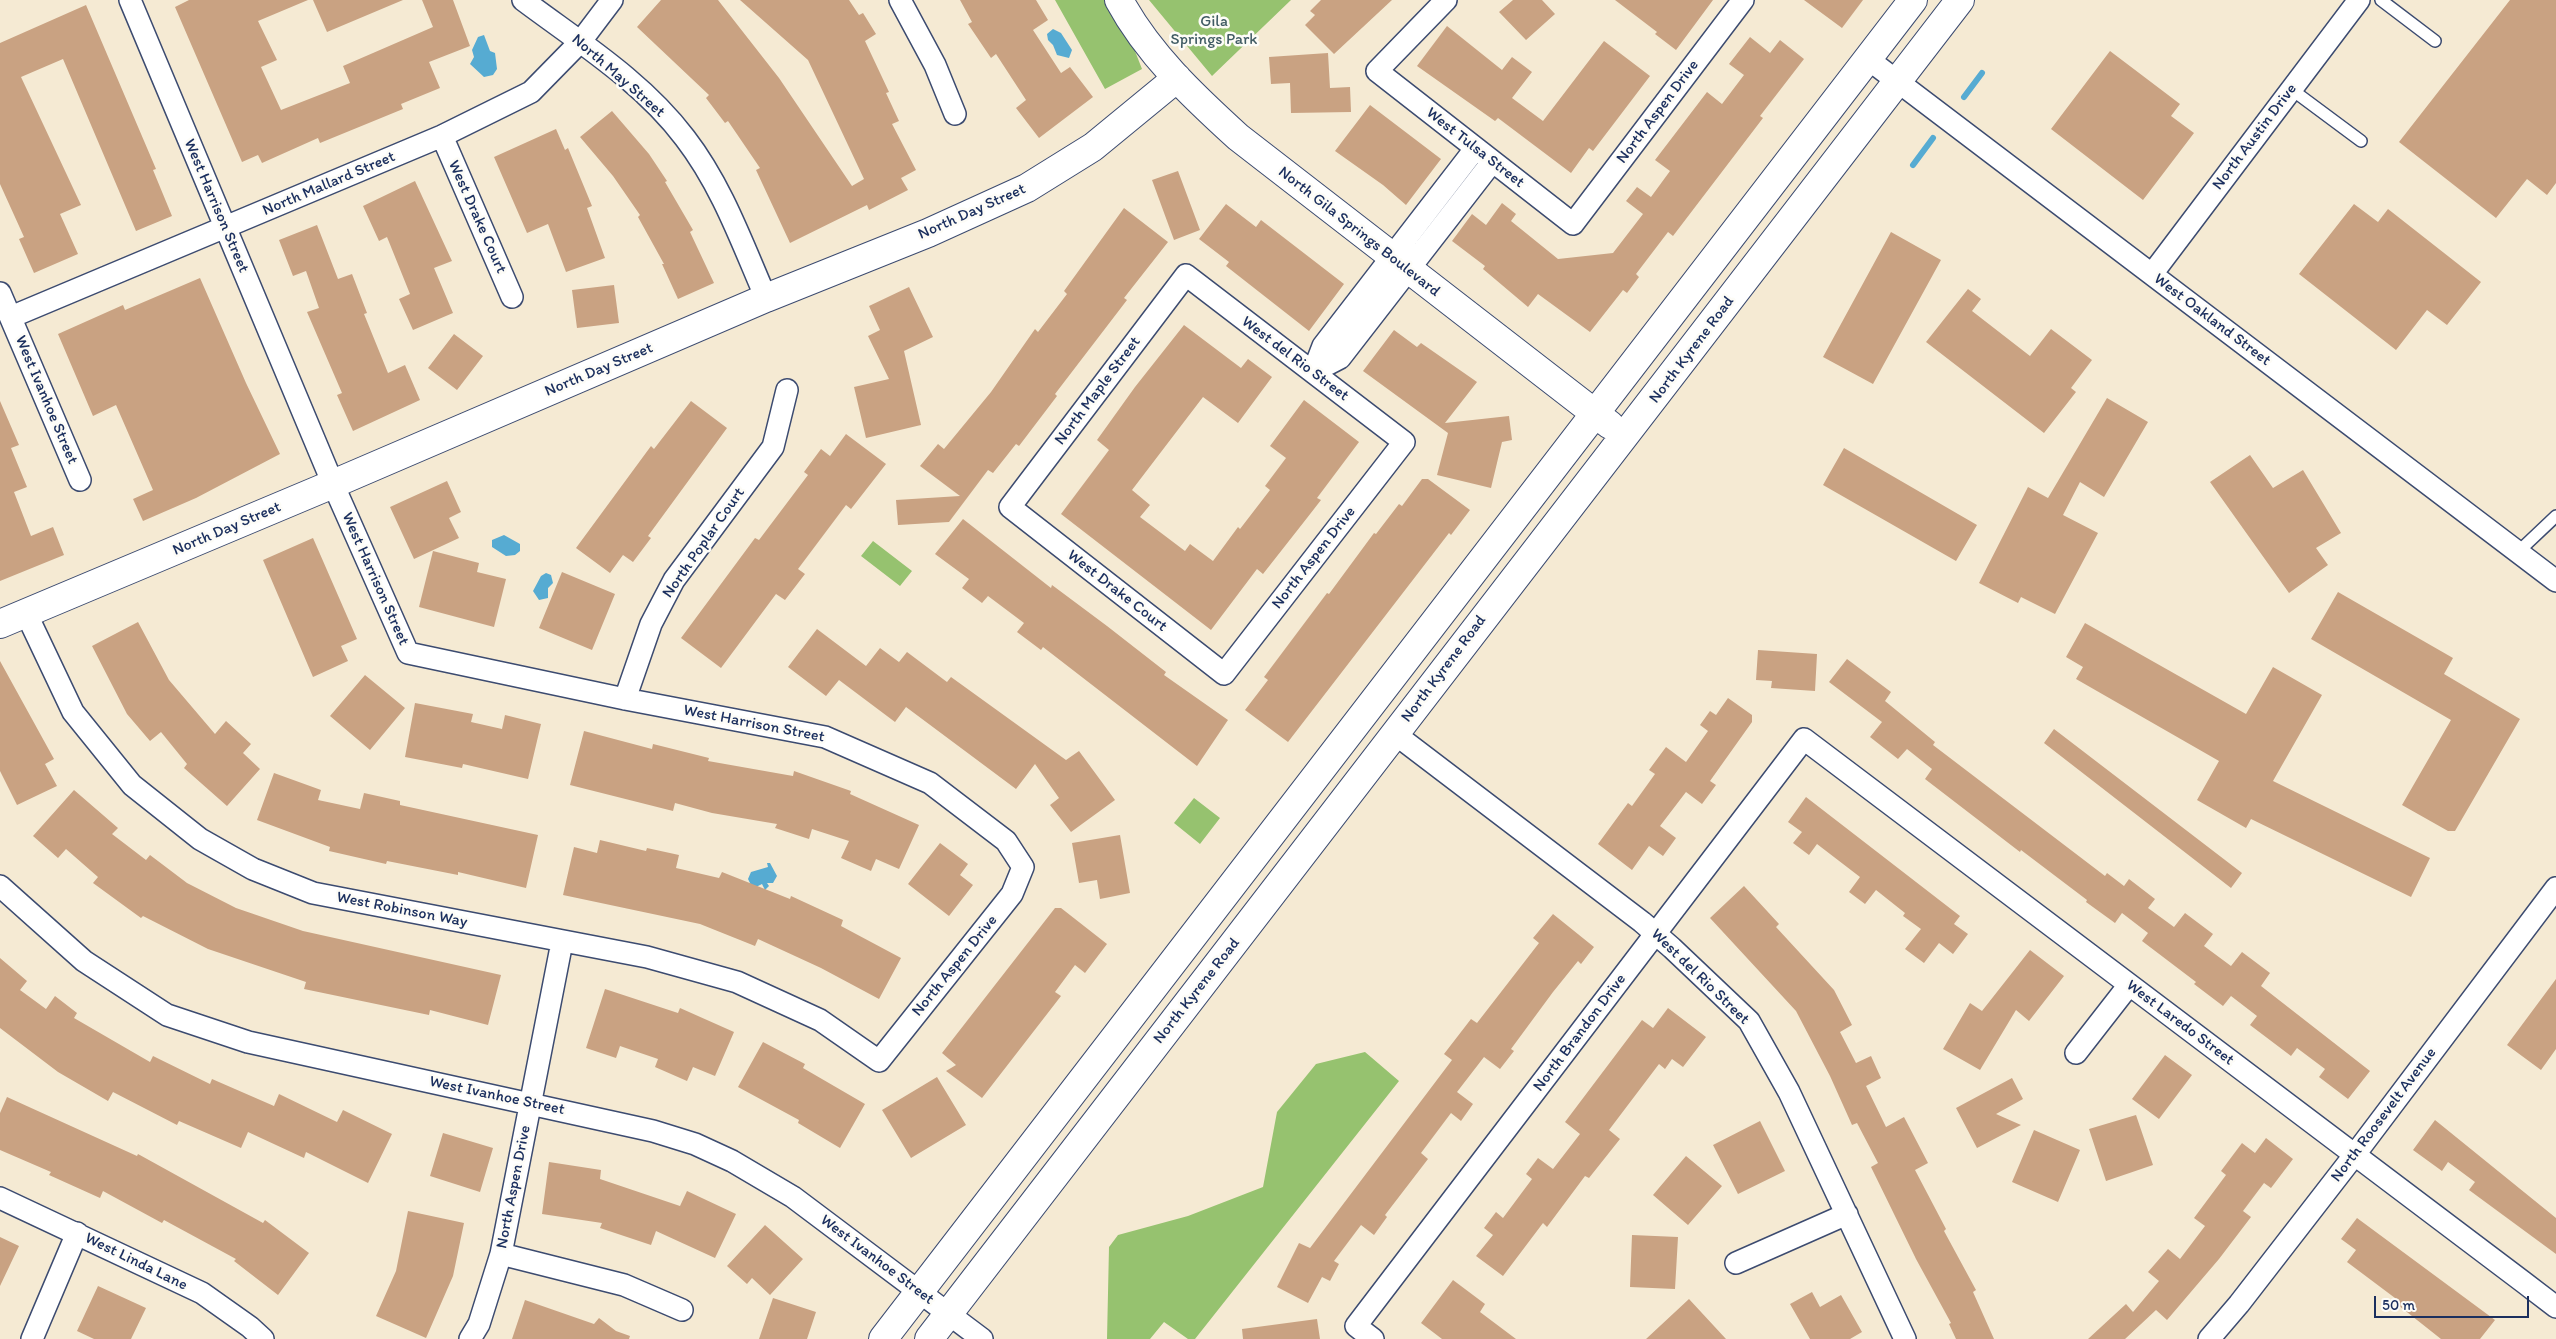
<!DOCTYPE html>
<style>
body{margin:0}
#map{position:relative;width:2556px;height:1339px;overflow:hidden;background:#f5ead3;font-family:Itim,sans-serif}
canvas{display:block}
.scale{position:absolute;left:2374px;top:1296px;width:155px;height:22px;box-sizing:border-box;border:2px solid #1b2f5e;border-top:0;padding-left:6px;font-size:15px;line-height:18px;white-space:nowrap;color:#1b2f5e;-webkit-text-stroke:4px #fdfcf7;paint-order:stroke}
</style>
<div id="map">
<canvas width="2556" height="1339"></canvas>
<div class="scale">50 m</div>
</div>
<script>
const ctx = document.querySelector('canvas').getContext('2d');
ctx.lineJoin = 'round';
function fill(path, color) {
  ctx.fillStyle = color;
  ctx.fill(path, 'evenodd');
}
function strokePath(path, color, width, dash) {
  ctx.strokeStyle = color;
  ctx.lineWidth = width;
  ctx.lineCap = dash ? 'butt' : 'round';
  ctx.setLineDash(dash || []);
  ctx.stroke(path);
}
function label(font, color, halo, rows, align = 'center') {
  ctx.font = font + ' Itim,sans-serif';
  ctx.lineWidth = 5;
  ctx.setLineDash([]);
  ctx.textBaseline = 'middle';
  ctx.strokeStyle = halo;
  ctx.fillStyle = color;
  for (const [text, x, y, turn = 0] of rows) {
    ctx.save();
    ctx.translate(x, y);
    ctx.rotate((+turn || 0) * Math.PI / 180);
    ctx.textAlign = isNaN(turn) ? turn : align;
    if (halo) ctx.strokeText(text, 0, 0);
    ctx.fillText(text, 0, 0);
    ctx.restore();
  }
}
const green = new Path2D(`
 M1055,0H1115L1142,69L1105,89Z
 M1149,0H1291L1212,76Z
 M873,541L912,571L900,586L861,556Z
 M1194,798L1220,818L1200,844L1174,823Z
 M1365,1052L1399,1081L1195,1339H1188L1164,1322L1150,1339H1107L1109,1247L1118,1235L1188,1216L1263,1187L1277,1112L1316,1064Z`);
const water = new Path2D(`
 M1053,29L1061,33L1072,50L1069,58L1057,55L1053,45L1048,40L1047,34Z
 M484,35L490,51L495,53L497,69L493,75L484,77L470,64L474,57L472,50L478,37Z
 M504,535L520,544V551L515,555L506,556L492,547V540Z
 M546,573L551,575L553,583L548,588V598L539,600L533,591L541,576Z
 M767,863H770L777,876L773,883H767L769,886L765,890L762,884L756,887L751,885L748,879L751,872L768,867Z`);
const stream = new Path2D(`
 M1964,97L1982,73
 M1913,165L1933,138`);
const building = new Path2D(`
 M189,0H308L258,21L277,60L261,67L281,110L350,83L343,66L433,27L422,0H453L470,46L429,62L440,88L401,104L403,109L320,143L318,138L262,163L258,155L242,162L175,7Z
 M313,0H403L327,32Z
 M661,0H718L779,78L852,186L864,179L808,60L740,0H849L859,15L863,13L876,34L865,41L889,92L886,93L899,121L892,124L916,170L901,178L908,190L869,210L867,205L790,243L756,170L760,168L728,121L725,123L706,98L709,95L637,27Z
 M960,0H1036L1048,20L1033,30L1061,73L1070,67L1093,97L1039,138L1016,108L1026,100L996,54L991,58L968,24L972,22Z
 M1321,0H1392L1334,54L1305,25L1315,15L1310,11Z
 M1513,0H1542L1555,14L1526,40L1499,12Z
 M1615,0H1713L1676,50L1655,34L1657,32Z
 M1804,0H1863L1842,28Z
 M2510,0H2556V183L2547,195L2527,179L2496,218L2399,142Z
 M86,5L156,169L153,170L172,216L136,231L63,59L21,77L81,205L60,214L78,254L34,273L19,239L24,237L0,184V43Z
 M1447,26L1502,70L1512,57L1532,72L1512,98L1543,121L1604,41L1650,76L1593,151L1589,148L1571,173L1498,118L1495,121L1417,66Z
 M1750,37L1770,53L1780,40L1804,59L1760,116L1763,118L1673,236L1668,232L1636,274L1639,277L1627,293L1623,290L1590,332L1538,294L1528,307L1483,269L1485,266L1452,241L1472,214L1486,225L1502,203L1516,214L1511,221L1558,259L1613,253L1643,214L1626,201L1637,187L1651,197L1670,171L1655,160L1707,92L1722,104L1744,75L1729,64Z
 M2110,51L2180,104L2171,116L2194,133L2143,200L2051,129Z
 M1328,53L1330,88L1350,87L1351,112L1291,113L1290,83L1271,84L1269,57Z
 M1370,105L1441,159L1406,205L1383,185L1335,151Z
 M612,111L649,154L667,181L665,182L693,230L690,232L714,283L678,299L662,264H664L638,217L640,215L613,176L580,137Z
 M556,129L565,150L568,148L592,206L587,208L605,258L566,272L548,224L527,233L494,157Z
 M1178,171L1200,230L1174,240L1152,180Z
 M415,181L452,261L434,268L453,313L413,330L399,299L410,294L387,237L379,241L363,206Z
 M1226,204L1256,227L1261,220L1344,284L1309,331L1226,266L1229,262L1199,239Z
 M2354,204L2378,222L2388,209L2481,282L2447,325L2427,310L2396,350L2299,274Z
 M1124,208L1168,242L1124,298L1127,300L1055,394L1057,396L1019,446L1016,444L993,473L988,470L949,522L898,525L896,500L960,496L920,466L938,444L944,449L991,392L1035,329L1038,332L1067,294L1064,291Z
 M317,225L338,279L352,274L367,313L364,314L388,373L405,365L420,400L353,431L337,395L342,393L307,312L319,308L306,271L293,276L279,240Z
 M1891,232L1941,260L1873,384L1823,357Z
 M200,278L246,383L280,454L196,498L143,521L133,499L153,490L116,405L93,416L58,334L123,305L125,310Z
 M614,285L619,323L577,328L572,290Z
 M909,287L933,337L904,351L921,425L866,438L854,387L889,379L868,336L880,330L869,306Z
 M1968,289L1981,299L1972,311L2030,356L2051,329L2092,360L2071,388L2076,392L2044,433L1926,342Z
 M1184,325L1241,368L1248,359L1272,377L1238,423L1203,397L1132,490L1150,505L1140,517L1185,551L1190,544L1213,561L1238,527L1240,529L1270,490L1265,486L1286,458L1270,446L1304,400L1359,442L1317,498L1321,500L1307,518L1263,574L1257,569L1211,630L1061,514L1109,450L1097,440L1135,387Z
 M1394,330L1417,347L1421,343L1477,382L1445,423L1509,416L1512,440L1502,442L1491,488L1437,475L1448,433L1363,371Z
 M454,334L483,356L457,390L428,368Z
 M2107,398L2148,422L2104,497L2080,482L2063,515L2098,533L2055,614L2021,597L2018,603L1979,583L2028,487L2048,498Z
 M0,401L19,445L11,448L27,487L14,492L31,536L53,527L64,555L0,581Z
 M691,401L727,428L648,536L651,538L633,562L623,555L610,573L576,548L651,446L654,449Z
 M846,434L886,464L851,509L846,505L798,569L805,574L785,600L776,594L721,668L681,638L755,538L759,540L808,475L804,472L821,449L830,456Z
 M1844,448L1977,525L1956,561L1823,485Z
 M2250,455L2273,488L2303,470L2341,533L2316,548L2328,565L2289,593L2210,482Z
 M1422,479H1428L1470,510L1451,535L1449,533L1288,742L1245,710L1268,680L1264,677L1327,593L1329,594L1374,533L1376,534L1399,504L1402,506Z
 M447,481L461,512L449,518L459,538L414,559L390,507Z
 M963,519L1051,588L1052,585L1107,626L1166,672L1164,675L1228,720L1197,766L1043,647L1041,650L1017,632L1024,623L988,596L982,603L962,588L969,579L935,554Z
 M313,538L357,639L341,646L348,661L313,677L263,560Z
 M433,551L479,563L477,572L506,579L494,627L419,607Z
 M562,572L615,594L592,650L539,628Z
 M2338,592L2453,658L2444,674L2520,719L2455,831H2448L2402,805L2451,720L2311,639Z
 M138,622L169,680L215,734L226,721L251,744L243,753L260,769L227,806L184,768L187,764L161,732L150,741L127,714L92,646Z
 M2085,623L2246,714L2273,667L2322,695L2273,781L2430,858L2411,897L2251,819L2246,828L2197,800L2219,761L2076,679L2083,667L2066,657Z
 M817,629L866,666L880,648L899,662L907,652L947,682L951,677L1066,760L1079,751L1115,800L1071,832L1050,805L1059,798L1035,764L1016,789L906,707L895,722L839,680L826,696L788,667Z
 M1758,650L1817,654L1815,691L1771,688L1772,681L1756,680Z
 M1847,659L1891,692L1885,701L1935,742L1933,745L2105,876L2107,873L2124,886L2129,879L2155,899L2148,908L2174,927L2185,913L2213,934L2204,946L2231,966L2242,952L2270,973L2261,986L2370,1071L2348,1099L2319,1077L2325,1069L2297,1048L2291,1056L2250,1025L2257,1016L2231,996L2223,1006L2194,984L2196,982L2142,941L2148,933L2122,913L2115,923L2086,902L2087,900L2021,850L2020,852L1925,779L1932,769L1907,749L1898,759L1870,737L1882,722L1829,682Z
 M0,661L54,759L45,764L57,786L17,805L0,771Z
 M365,675L405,708L370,750L330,716Z
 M1728,698L1752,715V722L1710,781L1716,785L1702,804L1686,792L1660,826L1676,838L1663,856L1649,846L1632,870L1598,844L1628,803L1632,806L1655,774L1649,770L1666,747L1686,762L1708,731L1700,725L1710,711L1716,715Z
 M415,703L473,714L471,722L502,729L505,715L541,724L528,779L463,764L462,768L405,757Z
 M2054,729L2242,873L2231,888L2044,743Z
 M584,731L652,749L653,744L709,758L708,761L793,776L794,771L851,791L850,794L919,825L899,869L876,859L871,871L841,858L849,841L812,829L809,839L775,828L777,824L712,813L675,803L673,811L570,785Z
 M274,773L321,790L318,800L360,809L364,793L400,801V805L538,835L526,888L458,872V875L387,861L386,864L329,851L330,847L257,820Z
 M74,790L118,828L112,834L146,860L150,855L187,883L236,908L303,931L501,975L488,1025L430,1010L429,1015L304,989L306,982L208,949L143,916L141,918L93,883L98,877L66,849L58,858L33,836Z
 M1806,797L1960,916L1954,924L1968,934L1953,954L1939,943L1924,963L1905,949L1921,929L1903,916L1905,913L1876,890L1865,904L1849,892L1860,877L1817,844L1809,855L1793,843L1802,832L1788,822Z
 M1120,835L1130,893L1100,899L1097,880L1079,883L1072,843Z
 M600,840L646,851L647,848L679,855L676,868L719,878L722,872L790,899L791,896L843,920L841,926L901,958L879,999L821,968L758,939L755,946L700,924L563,895L574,847L597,853Z
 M940,843L968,864L960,875L973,885L949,916L908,884Z
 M1744,886L1779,924L1776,927L1834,990L1852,1025L1840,1032L1856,1063L1871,1056L1881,1078L1866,1086L1886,1127L1904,1117L1928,1163L1915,1170L1946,1229L1944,1231L1976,1290L1973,1292L1994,1339H1956L1949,1324L1951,1323L1916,1259L1871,1167L1878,1163L1857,1123L1852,1125L1830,1076L1796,1011L1710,918Z
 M1055,908H1061L1107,944L1085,973L1075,965L1055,992L1061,996L982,1098L946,1071L956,1065L942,1053Z
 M1553,914L1594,947L1581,964L1578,961L1553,992L1511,1049L1514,1051L1500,1069L1484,1057L1457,1092L1473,1104L1461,1121L1451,1113L1421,1153L1428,1159L1385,1215L1387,1217L1374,1235L1361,1225L1334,1261L1339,1264L1330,1281L1322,1277L1308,1303L1277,1287L1299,1243L1310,1248L1452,1060L1444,1054L1471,1019L1477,1023L1539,943L1533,938Z
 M2030,950L2064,976L2029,1021L2016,1010L1980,1070L1943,1049L1970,1003L1982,1011Z
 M0,958L27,981L20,990L46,1009L55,996L77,1013L74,1018L150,1062L153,1056L210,1084L212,1079L274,1106L279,1094L337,1122L343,1110L392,1134L368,1183L306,1152L304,1158L248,1132L241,1148L179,1121L177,1125L113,1092L108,1101L58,1072L0,1028Z
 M2556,979V1049L2541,1070L2507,1045Z
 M605,989L678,1013L680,1008L734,1032L715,1076L693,1067L687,1081L655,1067L658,1059L620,1046L616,1058L586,1048Z
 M1668,1008L1706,1037L1683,1067L1672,1059L1665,1069L1659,1064L1609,1130L1620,1139L1589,1178L1585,1176L1547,1227L1543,1223L1503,1276L1476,1256L1493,1235L1484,1228L1496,1212L1503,1218L1532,1179L1526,1174L1538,1158L1553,1169L1580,1134L1565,1122L1642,1020L1653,1028Z
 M763,1042L805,1064L803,1068L865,1104L840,1148L798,1123L799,1120L738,1087Z
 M2165,1055L2192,1075L2159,1119L2132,1099Z
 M937,1077L966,1125L911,1158L882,1110Z
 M2012,1078L2023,1099L1996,1114L2021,1125L1977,1148L1956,1108Z
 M7,1097L137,1156L138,1154L263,1223L265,1220L309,1253L278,1295L234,1261L236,1259L164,1220L162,1223L103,1191L100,1198L49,1175L51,1172L0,1150V1113Z
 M2136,1115L2153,1165L2106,1181L2089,1129Z
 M2435,1120L2556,1218V1254L2469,1190L2475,1182L2448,1162L2442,1171L2413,1150Z
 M1760,1121L1785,1171L1738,1194L1713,1145Z
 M2034,1130L2080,1150L2058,1202L2012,1182Z
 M443,1133L493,1148L480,1192L430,1176Z
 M2266,1138L2293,1159L2271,1188L2264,1183L2243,1211L2251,1217L2219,1259L2167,1320L2156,1310L2125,1339H2088L2126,1304L2133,1312L2159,1281L2148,1272L2168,1249L2180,1259L2205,1226L2194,1218L2226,1175L2221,1171L2242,1143L2255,1153Z
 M1686,1156L1722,1186L1688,1225L1653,1195Z
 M549,1162L601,1170L600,1179L680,1206L687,1191L736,1214L715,1258L656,1231L651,1245L600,1228L602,1223L542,1214Z
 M408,1211L464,1223L453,1276L426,1338L376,1316L396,1271Z
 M2357,1218L2495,1320L2480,1339H2441L2393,1301L2395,1298L2347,1262L2356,1250L2341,1239Z
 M765,1225L803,1259L770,1295L752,1278L747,1284L727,1266Z
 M1632,1235L1678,1237L1675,1289L1630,1287Z
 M0,1237L19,1246L0,1286Z
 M1453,1280L1485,1304L1480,1312L1516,1339H1442L1421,1323Z
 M98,1286L146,1308L131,1339H94L77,1331Z
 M1812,1292L1820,1307L1841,1295L1862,1332L1850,1339H1810L1790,1304Z
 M773,1298L816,1312L807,1339H759Z
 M1689,1299L1726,1339H1646Z
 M525,1300L594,1324L599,1318L616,1331L630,1336L629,1339H512Z
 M1317,1319L1320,1339H1243L1242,1329Z`);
const lane = new Path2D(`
 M2381,0L2435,41
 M2291,89L2361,141
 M2518,552L2556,516`);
const street = new Path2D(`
 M523,0C579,42 642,81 685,138C722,186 742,243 766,298
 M900,0L935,65L955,114
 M1446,0L1377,71L1573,224L1743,0
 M1868,59L2556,581
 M442,136L512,297
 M2152,274L2359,0
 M1186,275L1404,442L1224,674L1010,507Z
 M0,293L80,480
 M11,317L442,136L531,92L581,41L612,0
 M1313,372L1340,358L1492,162
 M1313,372L1323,346L1475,149
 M26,613L73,712L132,785L200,839L253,869L313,893L647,957L737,982L820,1020L879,1061L1012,894L1023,867L1006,841L930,783L825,737L625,699L408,653L333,484L130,0
 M625,699L651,624L674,580L773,447L787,390
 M1395,734L1642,922L1672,948L1749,1021L1789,1092L1905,1339
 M0,886L84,961L167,1015L248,1042L653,1131L695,1144L732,1161L793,1197L982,1339
 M2076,1053L2129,985
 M0,1198L202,1293L250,1327L263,1339
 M501,1254L624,1285L682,1310
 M1736,1263L1847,1214
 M32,1339L77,1233
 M470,1339L479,1324L501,1254L562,942
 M1373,1339L1356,1326L1804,739C2055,929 2307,1116 2556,1307
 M2209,1339L2239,1304L2356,1153L2556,888`);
const secondary = new Path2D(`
 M1119,0C1148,54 1193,96 1238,137L1610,425
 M0,624L333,484L766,298L928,233L1027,188L1093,147L1177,78
 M883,1339L1913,0
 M929,1339L1960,0`);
const parkNames = [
 ["Gila",1214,22],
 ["Springs Park",1214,40]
];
const streetNames = [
 ["North May Street",618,76,41],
 ["North Aspen Drive",1658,112,-53],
 ["North Austin Drive",2255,137,-53],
 ["West Tulsa Street",1475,148,38],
 ["North Mallard Street",329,184,-23],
 ["West Harrison Street",216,206,67],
 ["North Day Street",972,212,-24],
 ["West Drake Court",477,217,66],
 ["North Gila Springs Boulevard",1359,232,38],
 ["West Oakland Street",2212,320,37],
 ["North Kyrene Road",1692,350,-53],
 ["West del Rio Street",1295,359,37],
 ["North Day Street",599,370,-23],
 ["North Maple Street",1098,391,-53],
 ["West Ivanhoe Street",46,400,67],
 ["North Day Street",227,529,-23],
 ["North Poplar Court",704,543,-55],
 ["North Aspen Drive",1314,558,-52],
 ["West Harrison Street",375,579,66],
 ["West Drake Court",1117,591,38],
 ["North Kyrene Road",1444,669,-53],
 ["West Harrison Street",754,724,11],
 ["West Robinson Way",402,910,11],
 ["North Aspen Drive",955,966,-51],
 ["West del Rio Street",1700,977,44],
 ["North Kyrene Road",1197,991,-52],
 ["West Laredo Street",2180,1023,37],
 ["North Brandon Drive",1580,1033,-53],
 ["West Ivanhoe Street",497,1096,12],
 ["North Roosevelt Avenue",2384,1115,-53],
 ["North Aspen Drive",514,1187,-79],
 ["West Ivanhoe Street",877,1260,37],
 ["West Linda Lane",136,1262,26]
];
fill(green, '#96c26f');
fill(water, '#56abd2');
strokePath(stream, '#56abd2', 6);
fill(building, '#c9a282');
strokePath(lane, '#3c4b70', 14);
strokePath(street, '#3c4b70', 24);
strokePath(secondary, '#3c4b70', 30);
strokePath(lane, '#fff', 11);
strokePath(street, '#fff', 21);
strokePath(secondary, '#fff', 28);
label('16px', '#405b63', '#fdfcf7', parkNames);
label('16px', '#1b2f5e', '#fdfcf7', streetNames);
</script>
